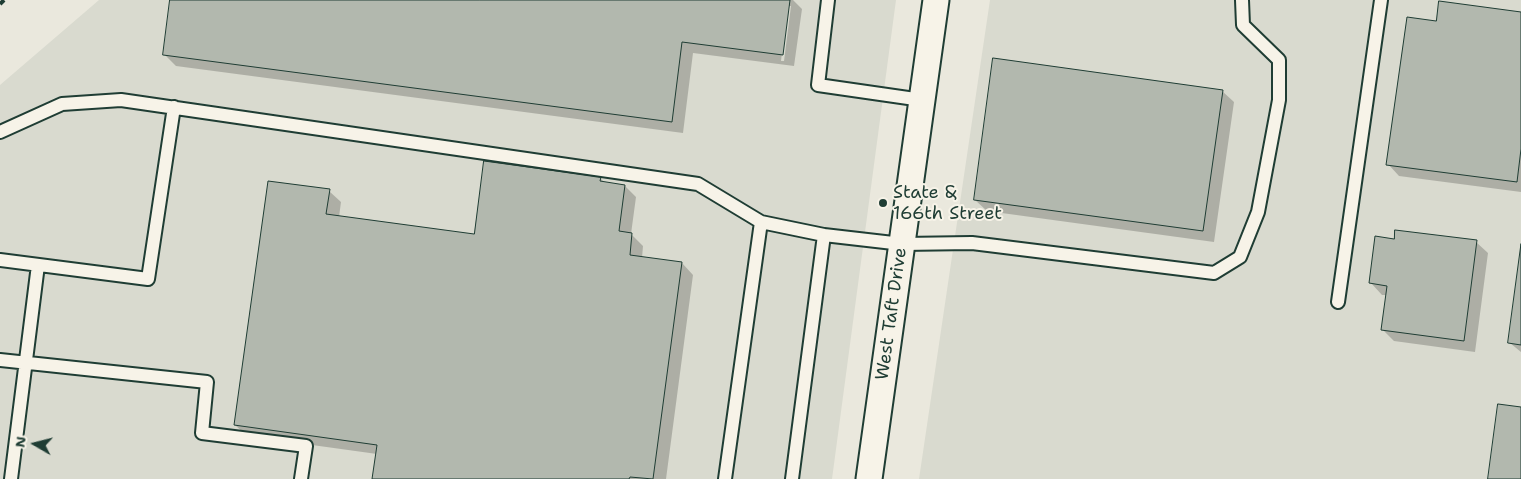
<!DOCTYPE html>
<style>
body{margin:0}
#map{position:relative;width:1521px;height:479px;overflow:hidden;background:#eae8dd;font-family:"Shantell Sans",sans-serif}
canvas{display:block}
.north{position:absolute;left:10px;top:419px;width:50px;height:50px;-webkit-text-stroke:4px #f7f3e8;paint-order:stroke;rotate:278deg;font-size:14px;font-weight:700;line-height:20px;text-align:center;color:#1f3d34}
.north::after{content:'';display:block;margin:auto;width:18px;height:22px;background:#1f3d34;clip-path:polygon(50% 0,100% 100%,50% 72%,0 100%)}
</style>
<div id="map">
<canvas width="1521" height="479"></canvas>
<div class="north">N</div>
</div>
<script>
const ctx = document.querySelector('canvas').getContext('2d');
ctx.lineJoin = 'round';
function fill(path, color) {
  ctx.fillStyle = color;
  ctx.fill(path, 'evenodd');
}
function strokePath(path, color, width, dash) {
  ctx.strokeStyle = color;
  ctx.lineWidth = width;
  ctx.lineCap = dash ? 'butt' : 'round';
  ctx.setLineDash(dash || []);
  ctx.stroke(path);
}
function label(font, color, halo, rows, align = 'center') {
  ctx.font = font + ' "Shantell Sans",sans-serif';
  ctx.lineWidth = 4;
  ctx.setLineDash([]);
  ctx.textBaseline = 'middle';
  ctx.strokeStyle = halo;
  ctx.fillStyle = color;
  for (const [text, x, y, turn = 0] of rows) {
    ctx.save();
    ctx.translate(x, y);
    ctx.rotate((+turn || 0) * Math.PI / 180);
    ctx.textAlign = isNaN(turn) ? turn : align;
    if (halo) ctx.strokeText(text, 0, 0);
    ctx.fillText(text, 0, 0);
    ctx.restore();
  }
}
const built = new Path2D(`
 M99,0H896L832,479H0V85Z
 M990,0H1521V479H919Z`);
const shadow = new Path2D(`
 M171,0H793L802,9L794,66L693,53L683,133L176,66L164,54ZM788,6H791L784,61H781Z
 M1521,13V192L1399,176L1388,164L1437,22Z
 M1222,91L1234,102L1214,242L987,211L975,200Z
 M600,178L605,183L625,186L636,197L631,234L643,246L642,258L682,263L693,275L666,479H374L377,454L247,436L235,425L329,191L341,202L339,217L476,236Z
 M1395,240L1476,242L1488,253L1475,352L1394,341L1383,330L1387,295H1382L1371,283Z
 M1521,251V352L1510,343Z`);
const building = new Path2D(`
 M170,0H790L783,55L682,42L672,122L163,55Z
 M1439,1L1521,12V149L1517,182L1386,165L1407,17L1436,21Z
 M993,58L1223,90L1203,231L974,200Z
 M484,161L601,177L600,181L625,185L619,231L632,233L630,255L682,262L653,479L630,477L629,479H372L377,445L234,425L268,181L330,189L326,214L474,234Z
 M1395,230L1477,240L1464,341L1381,330L1387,286L1369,283L1375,236L1394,239Z
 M1521,244V345L1508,343Z
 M1498,404L1521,407V479H1488Z`);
const service = new Path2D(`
 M828,0L818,85L922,100
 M0,132L62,104L121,100L698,184L761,222
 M0,260L148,279L174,107
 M1338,302L1381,0
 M0,360L207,382L202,433L306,446L301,479
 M11,479L38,265
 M725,479L761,222L824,235
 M792,479L824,235L902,244L972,243L1214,273L1240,257L1258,212L1279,100V60L1243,25L1242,0`);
const minor = new Path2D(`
 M869,479L936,0`);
const rail = new Path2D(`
 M0,4L4,0`);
const markers = [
 [883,203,5,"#1f3d34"]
];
const poiNames = [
 ["State &",893,193],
 ["166th Street",893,214]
];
const streetNames = [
 ["West Taft Drive",892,314,-82]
];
fill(built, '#d9dacf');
fill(shadow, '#0003');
fill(building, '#b2b8ae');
strokePath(building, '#1f3d34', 1);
strokePath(service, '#1f3d34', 16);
strokePath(minor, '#1f3d34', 29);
strokePath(service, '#f7f3e8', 12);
strokePath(minor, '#f7f3e8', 25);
strokePath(rail, '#1f3d34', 4, [8, 4]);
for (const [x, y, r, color] of markers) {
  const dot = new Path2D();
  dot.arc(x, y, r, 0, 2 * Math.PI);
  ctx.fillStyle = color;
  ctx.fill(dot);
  strokePath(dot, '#f7f3e8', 2);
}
label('18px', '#1f3d34', '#f7f3e8', poiNames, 'left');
label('18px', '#1f3d34', '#f7f3e8', streetNames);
</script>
